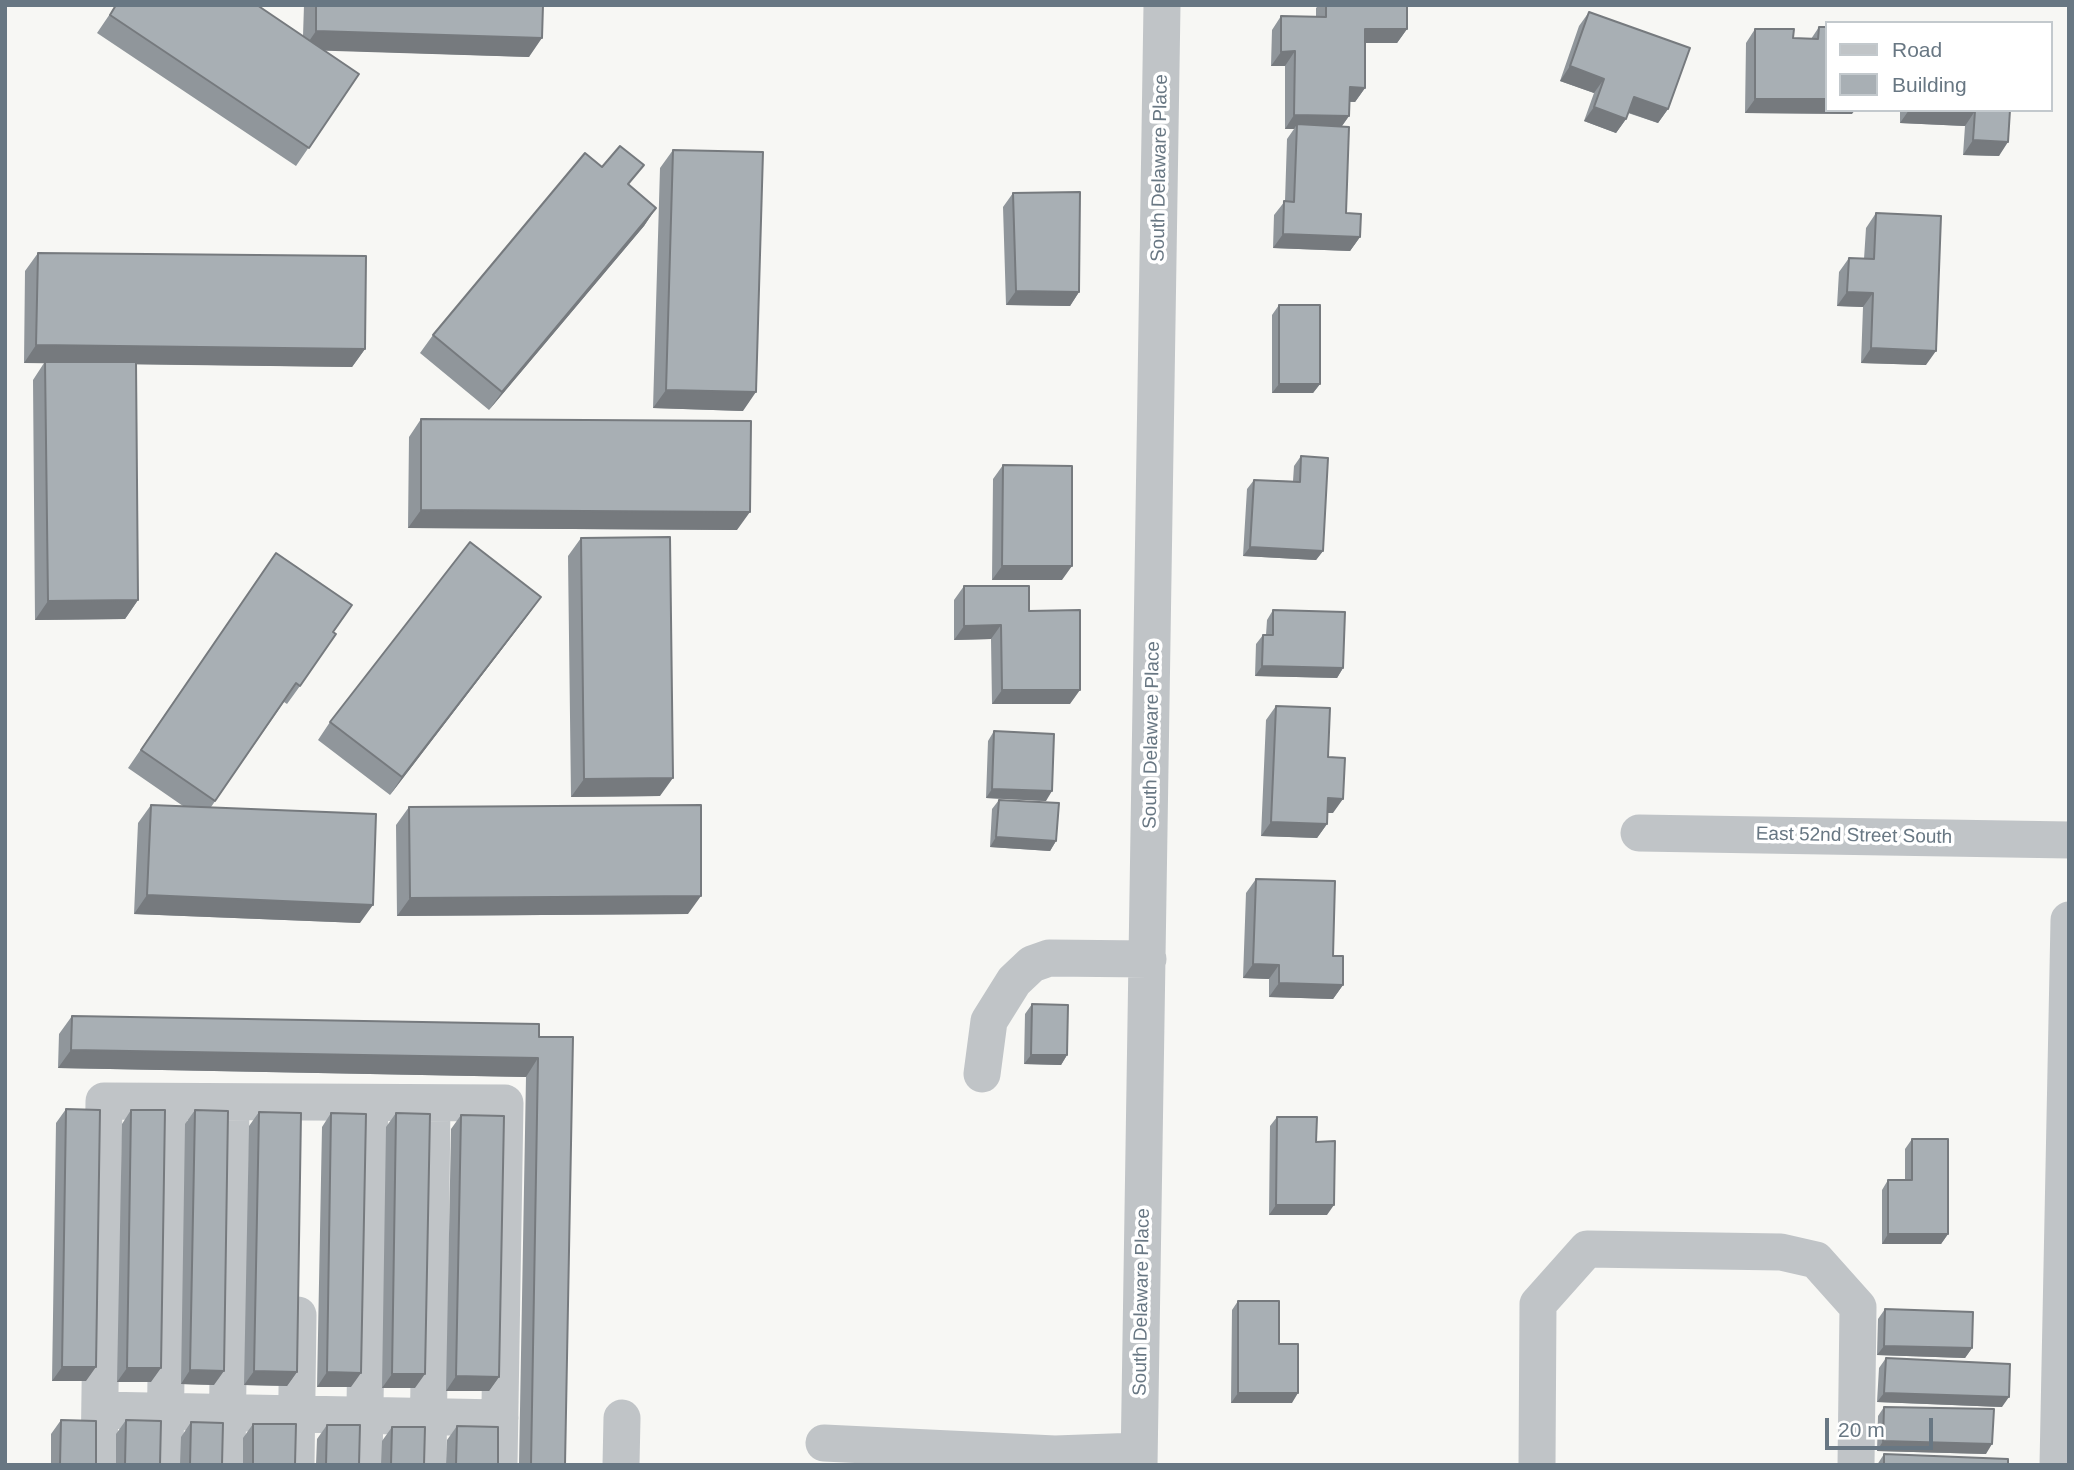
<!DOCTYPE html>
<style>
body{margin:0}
#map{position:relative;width:2074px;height:1470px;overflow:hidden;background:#f7f7f4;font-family:Helvetica,sans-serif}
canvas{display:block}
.frame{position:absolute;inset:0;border:7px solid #687783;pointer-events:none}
.legend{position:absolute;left:1825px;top:21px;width:228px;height:91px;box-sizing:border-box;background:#fff;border:2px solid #c3c9cd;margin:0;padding:9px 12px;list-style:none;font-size:21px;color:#687783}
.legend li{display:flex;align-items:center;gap:14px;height:35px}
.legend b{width:35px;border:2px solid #c3c9cd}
.scale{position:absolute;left:1825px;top:1418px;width:108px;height:32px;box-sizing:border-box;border:4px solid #687783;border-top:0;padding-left:9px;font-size:21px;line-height:24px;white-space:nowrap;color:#687783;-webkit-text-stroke:5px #fff;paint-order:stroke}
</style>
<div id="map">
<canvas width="2074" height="1470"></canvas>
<div class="frame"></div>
<ul class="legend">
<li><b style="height:9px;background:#c0c4c7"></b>Road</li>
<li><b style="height:19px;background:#a8afb4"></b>Building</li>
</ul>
<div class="scale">20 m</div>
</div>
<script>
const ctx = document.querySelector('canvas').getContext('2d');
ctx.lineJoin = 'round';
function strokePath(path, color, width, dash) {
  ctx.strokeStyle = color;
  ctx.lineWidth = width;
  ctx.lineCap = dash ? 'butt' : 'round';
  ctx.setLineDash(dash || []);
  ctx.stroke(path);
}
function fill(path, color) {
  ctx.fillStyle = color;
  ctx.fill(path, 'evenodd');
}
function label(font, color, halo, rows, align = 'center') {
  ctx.font = font + ' Helvetica,sans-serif';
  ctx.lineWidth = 7;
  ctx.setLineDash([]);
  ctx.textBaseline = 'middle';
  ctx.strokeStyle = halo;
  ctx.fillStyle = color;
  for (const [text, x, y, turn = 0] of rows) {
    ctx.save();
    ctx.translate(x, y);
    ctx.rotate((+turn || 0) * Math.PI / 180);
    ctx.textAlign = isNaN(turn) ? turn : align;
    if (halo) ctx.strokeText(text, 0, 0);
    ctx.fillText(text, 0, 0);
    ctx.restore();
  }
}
const minor = new Path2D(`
 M1639,833L2069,840
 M982,1074L989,1021L1014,981L1032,964L1049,958L1148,959
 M100,1410L500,1418
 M824,1443L1055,1454L1139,1451
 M99,1465L104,1101L505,1103L499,1465
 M165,1465L169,1102
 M227,1465L231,1102
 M296,1465L298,1315
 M364,1465L370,1103
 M428,1465L432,1103
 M621,1465L622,1418
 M1139,1465L1162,5
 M1537,1465L1538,1304L1587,1249L1781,1252L1816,1260L1858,1307L1856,1465
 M2058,1465L2069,920`);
const wall = new Path2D(`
 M116,5L303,36L304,5H543L529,57L324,50L359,74L296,166L97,33Z
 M1319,5H1407V29L1397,43H1365V88L1355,102H1349V116L1342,126L1346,213L1360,237L1350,251L1273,248L1274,215L1285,201L1287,139L1294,129H1285V66H1271L1272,30L1281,16L1316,17V8Z
 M1589,12L1668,109L1658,123L1628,113L1626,119L1616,133L1584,121L1594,93L1560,81L1579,26Z
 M1819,27L1852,114L1745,113L1746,43L1755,29L1793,38L1811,39Z
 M1900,110H2010L1999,156L1963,155L1965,126L1900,123Z
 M673,150L743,411L653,408L660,168Z
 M602,167L630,186L656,208L644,226L489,410L420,353L433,335Z
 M1013,193L1079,292L1070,306L1006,305L1003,207Z
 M1876,213L1926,365L1861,363L1863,307L1837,306L1839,272L1849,258L1864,259L1866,228Z
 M38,253L365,349L352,367L136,364L138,600L125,619L35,620L33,380L44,363H24L25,271Z
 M1279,305L1320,384L1313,393H1272V315Z
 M421,419L737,530L408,528L409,437Z
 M1301,456L1323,551L1316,560L1243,556L1247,489L1254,480L1293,481L1294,466Z
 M1003,465L1062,580H992L993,479Z
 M581,538L660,796L571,797L568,556Z
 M276,553L333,632L300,686L287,704L284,702L211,807L360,923L134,914L138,823L151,805L183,806L128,768Z
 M964,586L1029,611L1070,704H992L991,639L954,640V600Z
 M1273,610L1343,668L1337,678L1255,676L1256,644L1263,635H1266L1267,620Z
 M528,615L390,795L318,740L330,722Z
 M1276,706L1328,757L1333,813H1327V824L1317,838L1261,836L1266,720Z
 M994,731L1046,801L986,798L988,741Z
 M999,800L1056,841L1050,851L990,847L992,809Z
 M409,807L688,914L397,916L396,825Z
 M1256,879L1333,956L1343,985L1333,999L1269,997V979L1243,978L1246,893Z
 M1032,1004L1067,1055L1061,1065L1024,1064L1025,1014Z
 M72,1016L539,1037L565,1465H519L526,1077L58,1068L59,1034Z
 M66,1109L86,1381H52L56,1123Z
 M131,1110L151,1382H117L122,1124Z
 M195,1110L214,1385L181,1384L185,1124Z
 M259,1112L297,1372L287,1386L244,1385L249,1126Z
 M331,1113L351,1387H317L322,1127Z
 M396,1113L415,1388H382L386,1127Z
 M461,1115L499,1377L489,1391H446L451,1129Z
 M1277,1117L1316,1142L1327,1215H1269L1270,1126Z
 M1912,1139L1948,1234L1941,1244H1882V1190L1888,1180H1905V1149Z
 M1238,1301L1279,1344L1292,1403H1231L1232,1310Z
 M1885,1309L1972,1348L1965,1358L1877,1355L1878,1319Z
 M1886,1358L2002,1407L1877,1402L1879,1368Z
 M1884,1407L1986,1454L1877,1451L1878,1416Z
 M61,1420L96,1465H51V1434Z
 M126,1420L160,1465H116V1434Z
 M191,1422L222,1465H180L181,1437Z
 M253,1424L295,1465H243V1438Z
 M327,1425L359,1465H316L317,1439Z
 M457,1426L498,1465H446L447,1440Z
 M392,1427L424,1465H381L382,1441Z
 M1884,1454L2008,1465H1877Z`);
const shadedWall = new Path2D(`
 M1365,29H1407L1397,43H1356Z
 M316,31L542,38L529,57L303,50Z
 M1295,51L1285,66H1271L1281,52Z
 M1570,66L1604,79L1594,93L1560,81Z
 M1350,87L1365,88L1355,102L1340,101Z
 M1634,97L1668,109L1658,123L1624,111Z
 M1755,99H1827V110H1855L1852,114L1745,113Z
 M1594,107L1626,119L1616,133L1584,121Z
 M1909,110H1940L1975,111L1965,126L1900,123Z
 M1294,115L1349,116L1339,130L1297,124L1294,129H1285Z
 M1973,140L2008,142L1999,156L1963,155Z
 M656,208L644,226L489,410L502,392Z
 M1283,234L1360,237L1350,251L1273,248Z
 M1016,291L1079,292L1070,306L1006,305Z
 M1847,292L1873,293L1863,307L1837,306Z
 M36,345L365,349L352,367L24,363Z
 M1871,348L1936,351L1926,365L1861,363Z
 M1279,384H1320L1313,393H1272Z
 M666,390L756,392L743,411L653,408Z
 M421,510L750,512L737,530L408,528Z
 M1250,547L1323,551L1316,560L1243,556Z
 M1002,566H1072L1062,580H992Z
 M541,597L528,615L390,795L402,777Z
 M138,600L125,619L35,620L48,601Z
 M1001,625L991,639L954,640L964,626Z
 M1262,666L1343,668L1337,678L1255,676Z
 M1002,690H1080L1070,704H992Z
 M673,778L660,796L571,797L584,779Z
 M992,789L1052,791L1046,801L986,798Z
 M1328,798L1343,799L1333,813H1318Z
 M1271,822L1327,824L1317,838L1261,836Z
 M996,837L1056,841L1050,851L990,847Z
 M147,895L373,905L360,923L134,914Z
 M701,896L688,914L397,916L410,898Z
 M1253,964L1279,965L1269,979L1243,978Z
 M1279,983L1343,985L1333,999L1269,997Z
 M71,1050L538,1058L526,1077L58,1068Z
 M1031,1055H1067L1061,1065L1024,1064Z
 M1276,1205H1334L1327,1215H1269Z
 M1888,1234H1948L1941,1244H1882Z
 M1884,1346L1972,1348L1965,1358L1877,1355Z
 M62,1367H96L86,1381H52Z
 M127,1368H161L151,1382H117Z
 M190,1370L224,1371L214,1385L181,1384Z
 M254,1371L297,1372L287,1386L244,1385Z
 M327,1372L361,1373L351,1387H317Z
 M392,1374H425L415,1388H382Z
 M456,1376L499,1377L489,1391H446Z
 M1238,1393H1298L1292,1403H1231Z
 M1884,1393L2009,1397L2002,1407L1877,1402Z
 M1883,1441L1992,1444L1986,1454L1877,1451Z`);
const building = new Path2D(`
 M116,5H257L359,74L309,148L110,15Z
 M316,5H543L542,38L316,31Z
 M1326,5H1407V29H1365V88L1350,87L1349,116L1294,115L1295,51L1281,52V16L1326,17Z
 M1589,12L1690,48L1668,109L1634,97L1626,119L1594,107L1604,79L1570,66Z
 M1819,27H1827V99H1755V29H1794L1793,38L1818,39Z
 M1940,110H2010L2008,142L1973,140L1975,111Z
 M1297,124L1349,127L1346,213L1361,214L1360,237L1283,234L1284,201L1294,202Z
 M620,146L644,165L628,184L656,208L502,392L433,335L585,153L602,167Z
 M673,150L763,152L756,392L666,390Z
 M1080,192L1079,292L1016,291L1013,193Z
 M1876,213L1941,216L1936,351L1871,348L1873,293L1847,292L1849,258L1874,259Z
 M38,253L366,256L365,349L36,345Z
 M1279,305H1320V384H1279Z
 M45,362H136L138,600L48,601Z
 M421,419L751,421L750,512L421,510Z
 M1301,456L1328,458L1323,551L1250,547L1254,480L1300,482Z
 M1003,465L1072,466V566H1002Z
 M670,537L673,778L584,779L581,538Z
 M470,542L541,597L402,777L330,722Z
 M276,553L352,605L333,632L336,634L300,686L296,683L215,801L141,750Z
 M964,586H1029V611L1080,610V690H1002L1001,625L964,626Z
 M1273,610L1345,612L1343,668L1262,666L1263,635H1273Z
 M1276,706L1330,708L1328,757L1345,758L1343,799L1328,798L1327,824L1271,822Z
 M994,731L1054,734L1052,791L992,789Z
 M999,800L1059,803L1056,841L996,837Z
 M151,805L376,814L373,905L147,895Z
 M701,805V896L410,898L409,807Z
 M1256,879L1335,881L1333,956H1343V985L1279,983V965L1253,964Z
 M1032,1004L1068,1005L1067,1055H1031Z
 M72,1016L539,1024V1037H573L565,1465H531L538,1058L71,1050Z
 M66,1109L100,1110L96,1367H62Z
 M131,1110H165L161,1368H127Z
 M195,1110L228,1111L224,1371L190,1370Z
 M259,1112L301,1113L297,1372L254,1371Z
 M331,1113L366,1114L361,1373L327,1372Z
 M396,1113L430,1114L425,1374H392Z
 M461,1115L504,1116L499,1377L456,1376Z
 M1277,1117H1317L1316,1142L1335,1141L1334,1205H1276Z
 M1912,1139H1948V1234H1888V1180H1912Z
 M1238,1301H1279V1344H1298V1393H1238Z
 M1885,1309L1973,1312L1972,1348L1884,1346Z
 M1886,1358L2010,1364L2009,1397L1884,1393Z
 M1884,1407L1994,1409L1992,1444L1883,1441Z
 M61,1420L96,1421V1465H60Z
 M126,1420L161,1421L160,1465H125Z
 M191,1422L223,1423L222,1465H190Z
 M253,1424H296L295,1465H253Z
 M327,1425H360L359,1465H326Z
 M457,1426L498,1427V1465H456Z
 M392,1427H425L424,1465H391Z
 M1884,1454L2008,1459V1465H1884Z`);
const streetNames = [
 ["South Delaware Place",1160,168,-89],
 ["South Delaware Place",1152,735,-89],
 ["East 52nd Street South",1854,836,1],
 ["South Delaware Place",1142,1302,-89]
];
strokePath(minor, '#c0c4c7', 37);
fill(wall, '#90969b');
fill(shadedWall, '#767a7e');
fill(building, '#a8afb4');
strokePath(building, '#767a7e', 2);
label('19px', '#687783', '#fff', streetNames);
</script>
